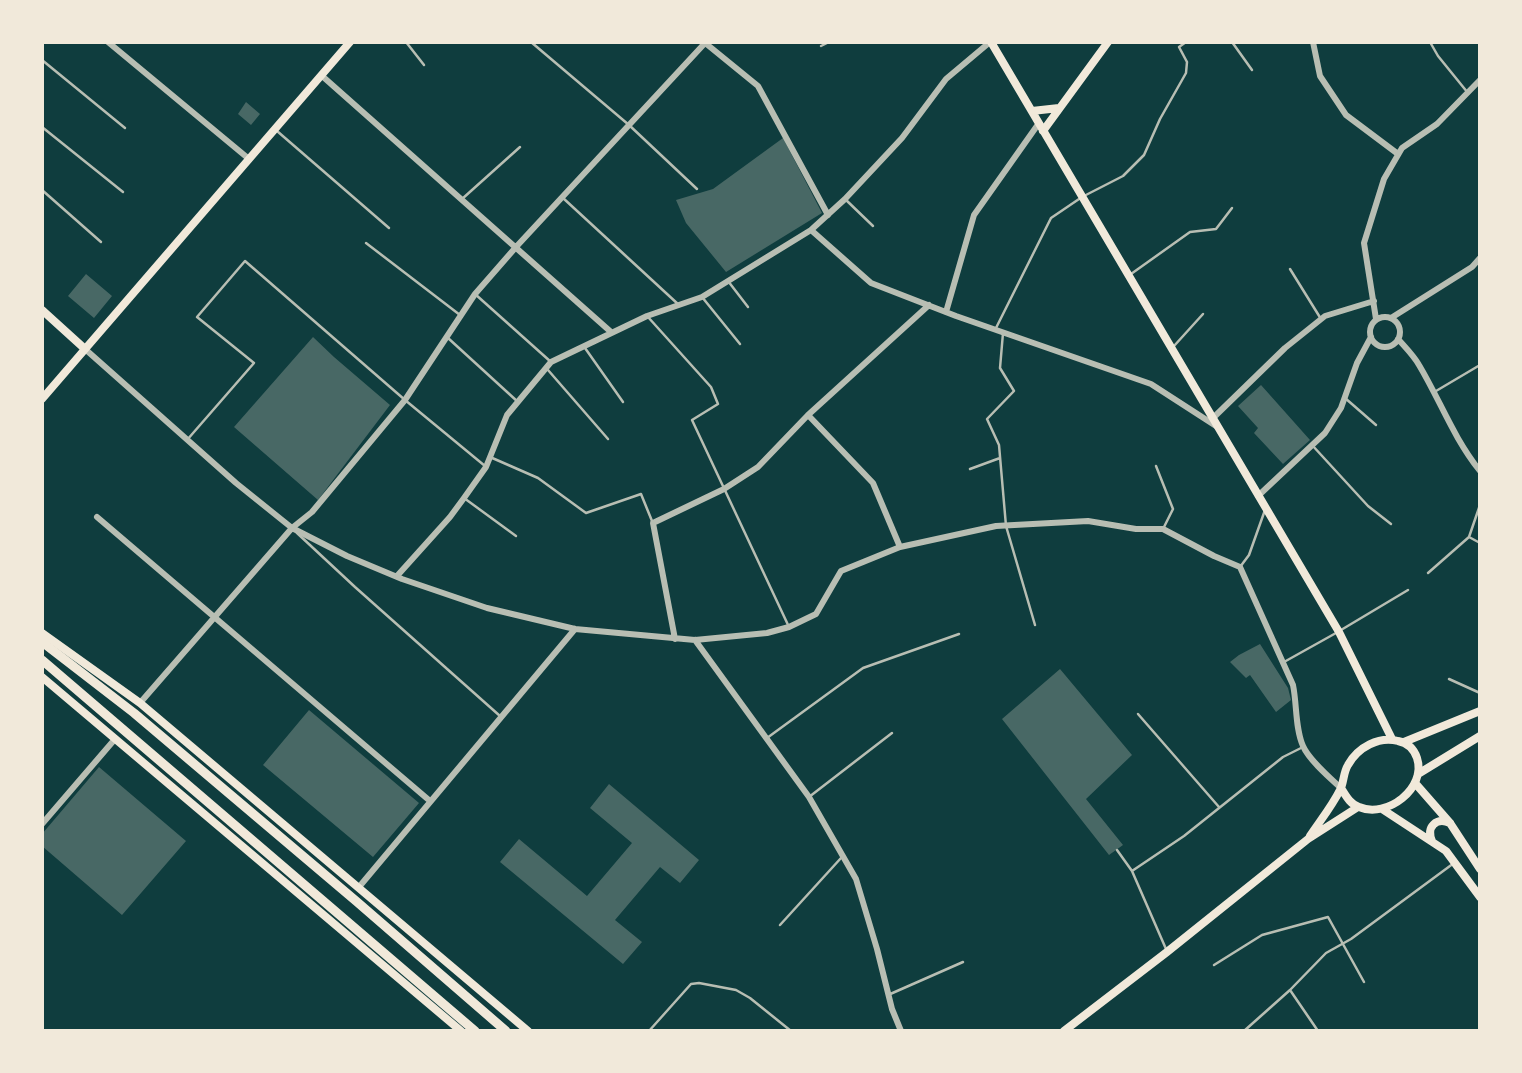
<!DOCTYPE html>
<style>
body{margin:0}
#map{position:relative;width:1522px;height:1073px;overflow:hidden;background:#0f3d3e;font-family:Rubik,sans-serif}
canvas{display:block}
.frame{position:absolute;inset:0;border:44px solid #f1e9da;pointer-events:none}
</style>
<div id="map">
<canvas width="1522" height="1073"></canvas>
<div class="frame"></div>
</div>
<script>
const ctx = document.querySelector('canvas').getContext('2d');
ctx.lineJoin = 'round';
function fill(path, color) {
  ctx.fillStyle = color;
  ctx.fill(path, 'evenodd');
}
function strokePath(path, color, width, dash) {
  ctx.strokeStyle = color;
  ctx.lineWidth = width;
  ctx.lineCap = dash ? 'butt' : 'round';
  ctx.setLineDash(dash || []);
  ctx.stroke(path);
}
const building = new Path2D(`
 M246,102L260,114L251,125L238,114Z
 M783,138L822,213L726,272L686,223L676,200L713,189Z
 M86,274L112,296L94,318L68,296Z
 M313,337L334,357L390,405L318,500L234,427Z
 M1261,385L1310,440L1283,464L1254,433L1258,428L1238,406Z
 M1260,644L1288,688L1291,700L1276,712L1250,675L1246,678L1230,662L1239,655Z
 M1060,669L1132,755L1086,799L1123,845L1109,855L1002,719Z
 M309,710L419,803L373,857L263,765Z
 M99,767L186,841L122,915L42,846V834Z
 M609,784L699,860L680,883L660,867L615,920L642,942L623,964L500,862L519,839L587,896L632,843L590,808Z`);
const service = new Path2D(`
 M406,42L424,65
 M531,42L629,125L697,189
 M1232,42L1252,70
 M1430,42L1438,56L1468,93
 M821,46L829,42
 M42,60L125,128
 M42,127L123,192
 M277,131L389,228
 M42,190L101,242
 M563,198L679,305
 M462,199L520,147
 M845,199L873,226
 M366,243L460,315
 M1290,269L1321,319
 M1131,274L1190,232L1216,229L1232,208
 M728,281L748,307
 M475,294L551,362
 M702,297L740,344
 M648,317L711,387L718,404L692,420L789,627
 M995,330L1051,218L1082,197L1123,176L1144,155L1160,119L1186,73L1187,62L1179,47L1186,42
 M1003,333L1000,368L1014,391L987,419L999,445L1006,526L1035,625
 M448,338L518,402
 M1174,346L1203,314
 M585,348L623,402
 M548,370L608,439
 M1436,391L1480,365
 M1345,398L1376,425
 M187,440L254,363L197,317L245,261L405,400L485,466
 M1312,445L1368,506L1391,524
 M490,457L538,478L586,513L641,494L652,521
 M1156,466L1173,509L1163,529
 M970,469L1000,458
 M464,498L516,536
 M297,533L355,587L500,716
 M1469,537L1480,543
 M1240,567L1249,555L1265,510
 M1428,573L1469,537L1480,505
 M1341,630L1408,590
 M1284,662L1336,633
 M1449,679L1480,693
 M1138,714L1219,807
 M767,738L863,668L959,634
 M809,797L892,733
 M1117,850L1132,871
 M780,925L841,858
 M1166,949L1132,871L1184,836L1283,757L1303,747
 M1214,965L1262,935L1328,917L1364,982
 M888,995L963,962
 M649,1031L691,984L699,983L736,990L750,998L791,1031
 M1244,1031L1290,990
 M1318,1031L1290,990L1326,953L1351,939L1454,863`);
const minor = new Path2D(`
 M108,42L249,159
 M704,42L758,86L828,215
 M1313,42L1320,76L1346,115L1398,154
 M321,75L611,332
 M811,230L871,283L956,316L1151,384L1216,426
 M946,312L974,215L1039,123
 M1370 332a15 15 0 1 1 30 0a15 15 0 1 1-30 0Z
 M1391,318L1472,267L1480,258
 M1376,319L1364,243L1384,179L1402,148L1437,124L1480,80
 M1398,339C1405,347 1414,356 1419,365C1441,402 1453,437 1480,471
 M85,349L236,483L292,528L347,556L402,579L487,608L575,629L695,640L767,633L789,627L816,614L841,571L900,547L996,526L1088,521L1136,529H1163L1214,556L1240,567L1293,685C1297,704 1295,728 1303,746C1309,760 1330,778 1341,788
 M808,415L873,483L900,547
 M1213,418L1285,348L1325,316L1374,301
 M1258,496L1325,433L1341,408L1357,363L1371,337
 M97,517L430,801
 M397,576L450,517L464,498L486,467L507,415L551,362L647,316L702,297L811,230L845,199L902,138L946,79L990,42
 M675,639L653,523L724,489L758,467L808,415L929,305
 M695,640L809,797L856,879L877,949L892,1009L901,1031
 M140,703L292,528L312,512L405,400L475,294L516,247L705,43
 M42,824L115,739
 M359,887L575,629`);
const secondary = new Path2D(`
 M991,42L1339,632L1392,739
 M1032,111L1059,108
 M1043,131L1108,42
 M42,310L85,349
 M42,399L350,42
 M42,633L140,703L528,1031
 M42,677L461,1031
 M1404,742L1480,711
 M1418,774L1480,736
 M1415,783L1450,823L1480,869
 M1382,809L1446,851L1480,897
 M1310,836C1320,821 1332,806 1340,790C1344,783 1343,773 1348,765C1358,747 1379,736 1398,741C1408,743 1414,749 1417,758C1427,788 1387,819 1359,807C1350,804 1346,796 1341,788
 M1432,841C1426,827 1436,817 1450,823
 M1064,1031L1167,952L1308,839L1358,807`);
const primary = new Path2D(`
 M42,642L134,713L356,901L506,1031
 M42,660L475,1031`);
fill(building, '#486865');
strokePath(service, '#b8beb3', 2.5);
strokePath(minor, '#b8beb3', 6);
strokePath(secondary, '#f1e9da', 8);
strokePath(primary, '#f1e9da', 9);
</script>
